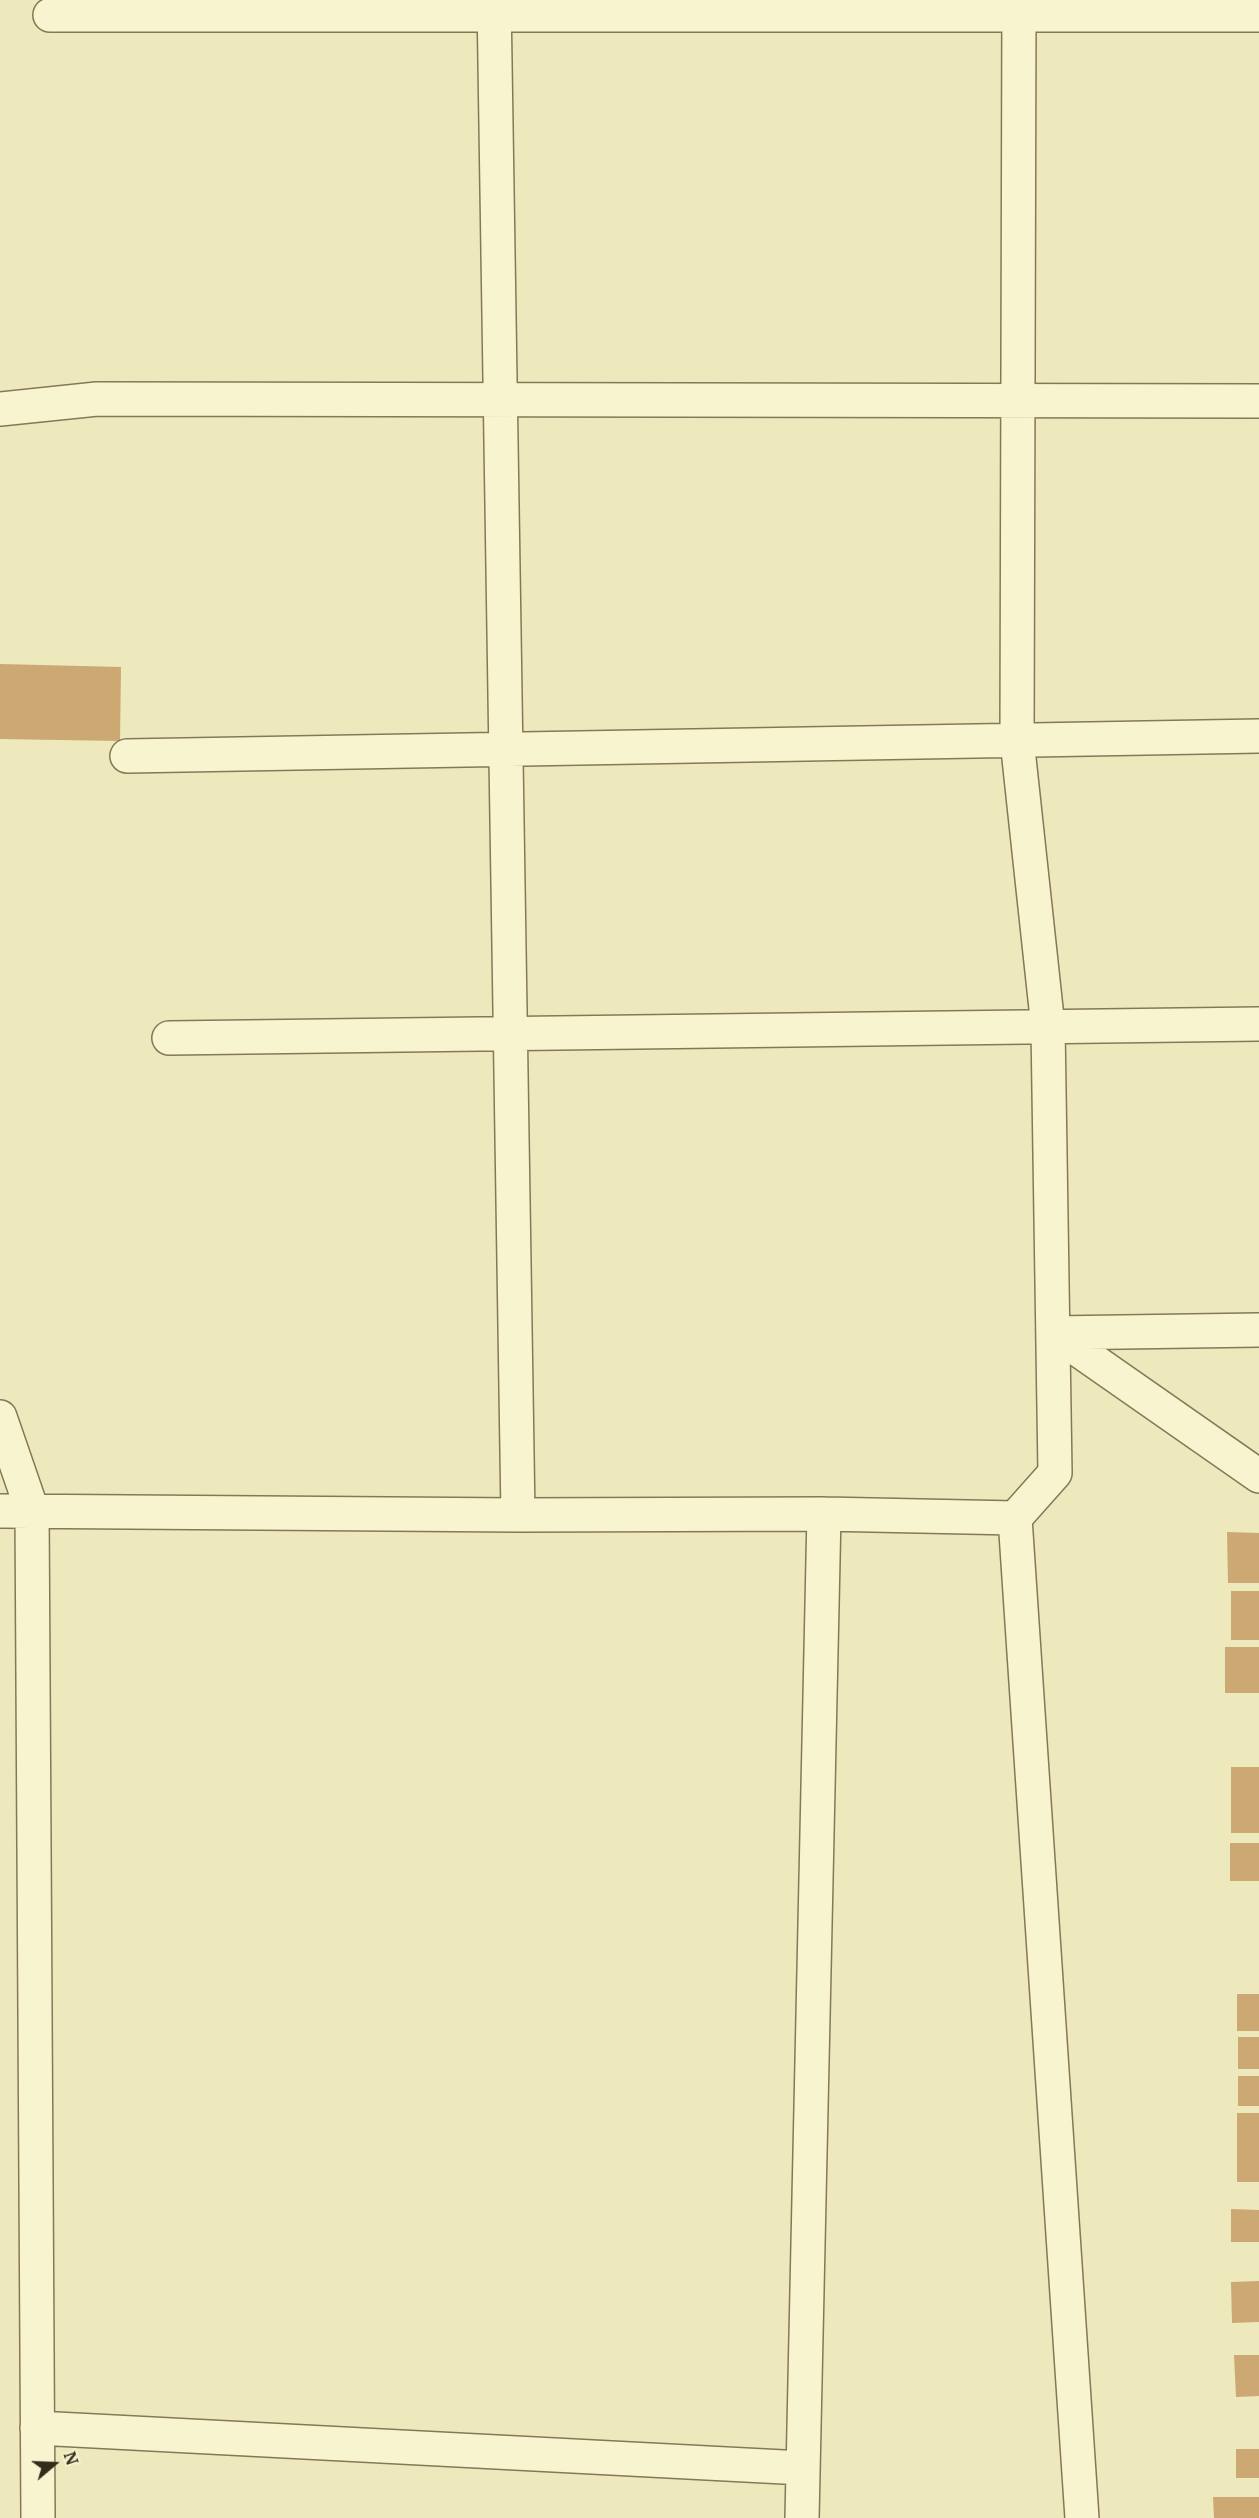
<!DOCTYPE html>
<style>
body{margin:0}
#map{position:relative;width:1259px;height:2518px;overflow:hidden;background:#eee8bd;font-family:Merriweather,serif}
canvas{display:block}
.north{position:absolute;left:24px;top:2434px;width:60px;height:60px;-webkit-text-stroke:4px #f5f1cd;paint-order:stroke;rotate:71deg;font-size:16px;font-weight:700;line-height:24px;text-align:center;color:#342c1b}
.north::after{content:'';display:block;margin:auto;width:21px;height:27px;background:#342c1b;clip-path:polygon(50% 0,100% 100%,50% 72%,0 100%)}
</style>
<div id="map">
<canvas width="1259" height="2518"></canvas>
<div class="north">N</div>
</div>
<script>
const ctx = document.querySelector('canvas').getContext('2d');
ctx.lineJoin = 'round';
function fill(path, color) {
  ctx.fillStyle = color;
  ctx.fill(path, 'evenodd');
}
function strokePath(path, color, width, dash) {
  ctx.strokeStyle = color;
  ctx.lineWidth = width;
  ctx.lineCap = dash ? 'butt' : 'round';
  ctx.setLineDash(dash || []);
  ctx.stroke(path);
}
const building = new Path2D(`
 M0,664L121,667L120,741L0,739Z
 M1227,1532L1259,1533V1583H1228Z
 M1231,1591H1259V1640H1231Z
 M1225,1647H1259V1693H1225Z
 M1231,1767H1259V1833H1231Z
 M1230,1843H1259V1881H1230Z
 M1237,1994H1259V2031H1237Z
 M1238,2037H1259V2069H1238Z
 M1238,2076H1259V2106H1238Z
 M1237,2113H1259V2182H1237Z
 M1231,2209L1259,2210V2242H1231Z
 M1259,2281V2322L1232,2323L1231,2282Z
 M1234,2355H1259V2396L1236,2397Z
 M1236,2449H1259V2478H1236Z
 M1213,2497H1259V2518H1214Z`);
const minor = new Path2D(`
 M494,0L518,1515
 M50,15H1259
 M0,409L97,399L1259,401
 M127,756L1259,736
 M169,1038L1259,1024
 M1054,1333L1259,1476
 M1054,1333L1259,1330
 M0,1417L32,1510L38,2518
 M0,1511L518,1515L824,1514L1015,1518L1055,1473L1048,1027L1017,740L1019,0
 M1015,1518L1082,2518
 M37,2428L803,2468
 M802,2518L824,1514`);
fill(building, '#cca872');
strokePath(minor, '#857856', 36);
strokePath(minor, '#f9f4d0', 33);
</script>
